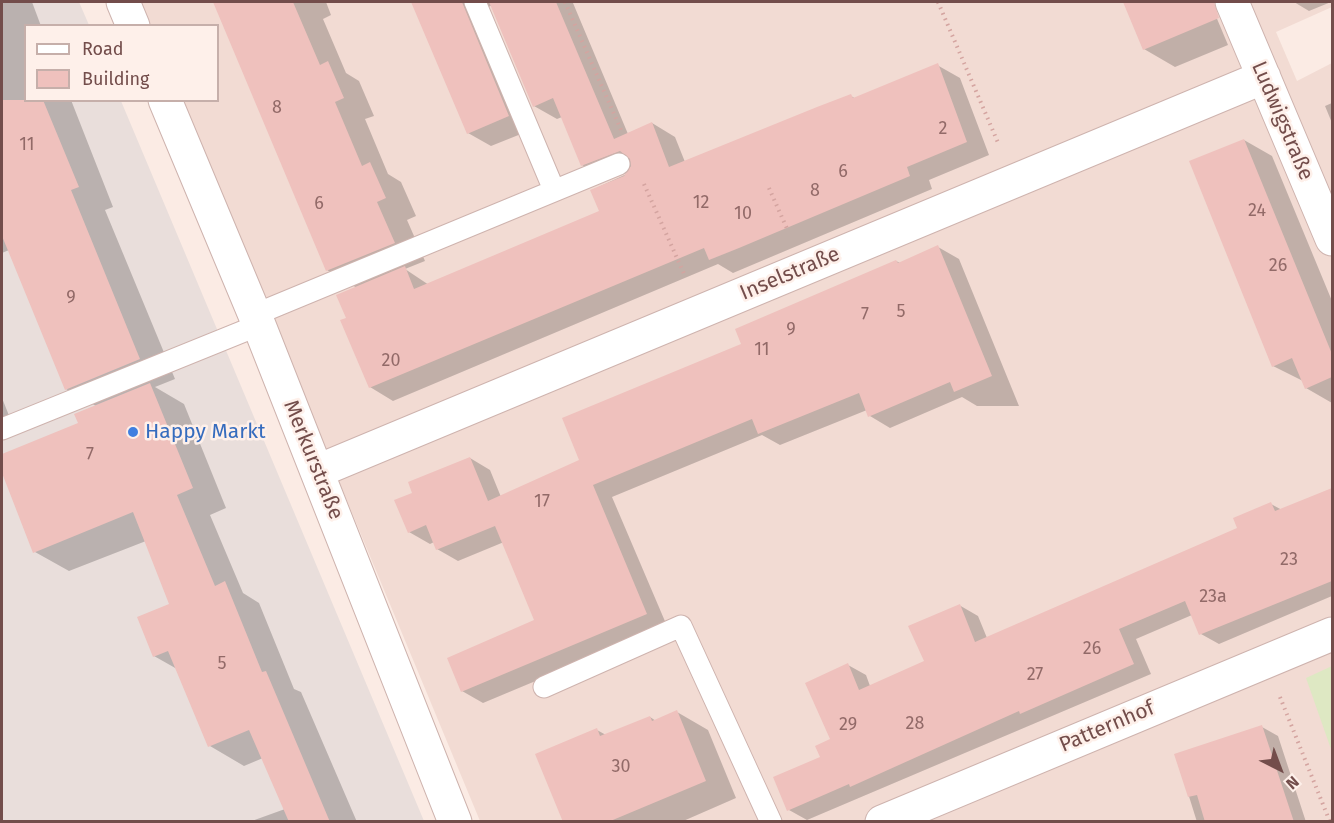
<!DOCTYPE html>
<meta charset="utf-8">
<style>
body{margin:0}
#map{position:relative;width:1334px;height:823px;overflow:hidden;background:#fbebe4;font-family:"Fira Sans",sans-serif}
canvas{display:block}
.frame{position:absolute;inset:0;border:3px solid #734d4b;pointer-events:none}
.legend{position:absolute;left:24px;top:24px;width:195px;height:78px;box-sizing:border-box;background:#fef0ea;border:2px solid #c6afaa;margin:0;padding:8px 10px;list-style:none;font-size:18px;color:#734d4b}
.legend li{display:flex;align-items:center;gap:12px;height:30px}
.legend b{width:30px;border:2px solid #c6afaa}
.north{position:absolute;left:1250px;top:739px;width:60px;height:60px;-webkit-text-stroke:4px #fef0ea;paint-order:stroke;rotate:138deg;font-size:16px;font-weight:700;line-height:24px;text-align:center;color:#734d4b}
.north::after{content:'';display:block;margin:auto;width:21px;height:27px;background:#734d4b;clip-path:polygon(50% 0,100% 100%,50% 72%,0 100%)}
</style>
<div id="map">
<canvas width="1334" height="823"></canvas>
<div class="frame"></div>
<ul class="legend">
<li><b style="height:8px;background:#fff"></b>Road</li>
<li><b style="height:16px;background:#efc1bd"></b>Building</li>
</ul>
<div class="north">N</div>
</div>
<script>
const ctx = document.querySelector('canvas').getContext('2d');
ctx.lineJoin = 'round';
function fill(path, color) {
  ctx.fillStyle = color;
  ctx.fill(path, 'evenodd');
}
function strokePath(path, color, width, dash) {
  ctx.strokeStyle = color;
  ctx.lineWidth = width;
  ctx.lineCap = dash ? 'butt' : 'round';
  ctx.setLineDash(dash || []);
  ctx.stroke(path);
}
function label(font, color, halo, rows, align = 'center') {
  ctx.font = font + ' "Fira Sans",sans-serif';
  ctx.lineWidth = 5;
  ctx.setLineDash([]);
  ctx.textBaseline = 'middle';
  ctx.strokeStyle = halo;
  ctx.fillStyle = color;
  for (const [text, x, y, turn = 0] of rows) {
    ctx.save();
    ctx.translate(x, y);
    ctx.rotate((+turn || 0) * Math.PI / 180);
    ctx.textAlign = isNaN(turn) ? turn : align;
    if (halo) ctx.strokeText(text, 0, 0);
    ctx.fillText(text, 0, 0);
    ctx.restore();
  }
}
const residential = new Path2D(`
 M140,2H1332V7L1276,32L1297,81L1332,63V821H480L181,101L218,100V26L150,25Z`);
const industrial = new Path2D(`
 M2,2H79L89,25L26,26V100L121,101L424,821L2,822Z`);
const green = new Path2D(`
 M1332,666V752L1306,678Z`);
const shadow = new Path2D(`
 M2,2H32L41,26H26V100H71L113,207L105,210L175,379L155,387L184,404L226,508L210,515L243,593L259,603L294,689L301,692L357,822H249L285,809L263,758L244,766L210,746L177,669L154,656L171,605L146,541L69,571L35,552L2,469V455L80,424L96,406L66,389L9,250L2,253Z
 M214,2H326L331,15L323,19L346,73L359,81L374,116L365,119L388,174L401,182L416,216L407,220L425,261L405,269L429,285L601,211L592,190L631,172V168L605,178L582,165L562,117L557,119L534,106L492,5L487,8L531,130L491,146L468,133L413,2H578L573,3L628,134L652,123L675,137L685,162L851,96L856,99L937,65L960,78L989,155L929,180L932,189L733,273L718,264L393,401L370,387L348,318L357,288L327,270Z
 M1124,2H1210L1228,45L1175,67L1144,49Z
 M1294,2H1331L1309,11Z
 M1332,103V123L1325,106Z
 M1244,140L1272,156L1332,301V403L1306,388L1303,381L1273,366Z
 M938,247L959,259L1019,406H977L962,397L890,428L870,416L867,410L780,445L762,435L612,497L667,626L483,703L462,691L536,620L504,542L458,561L437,549L434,542L430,544L409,532L414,494L470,458L490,470L501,497L581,460L743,345L896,261L900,263Z
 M2,398L10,418L2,422Z
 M1332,489V596L1219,644L1201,634L1192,615L1136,639L1151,674L807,820L789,810L832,740L848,665L866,675L870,686L926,662L959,605L978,616L987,638L1239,528L1271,504L1282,510Z
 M677,712L708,730L736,798L681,822H565L597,730L606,735L650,717L656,721Z
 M1262,727L1278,736L1306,822H1197L1176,755Z`);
const building = new Path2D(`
 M213,2H293L320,65L328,61L344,98L335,102L362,166L370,162L386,198L377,202L395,243L326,271Z
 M411,2H462L509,116L467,134Z
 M489,2H556L614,139L652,122L669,167L817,107L851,94L853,98L938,63L967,142L907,167L910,176L739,248L709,260L704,248L369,388L340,320L346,318L336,295L405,266L414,289L599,211L590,190L624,176L631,166L630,159L620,151L581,166L553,98L533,107Z
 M1123,2H1214L1219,18L1143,50Z
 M2,100H43L79,187L71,190L140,359L65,390L2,236Z
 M1244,139L1332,354V377L1305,389L1292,358L1272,367L1189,161Z
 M938,245L992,376L954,392L950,382L868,417L859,393L758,434L752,419L593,485L647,614L461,692L447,658L534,620L495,526L436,550L426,525L408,533L394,500L412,493L408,482L470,457L488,501L579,460L562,418L741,344L735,329L896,260L898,263Z
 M150,383L193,488L177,495L215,586L225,581L262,672L266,671L330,822H289L249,730L208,747L168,651L153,657L137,617L169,604L133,512L33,553L2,473V454L78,423L74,414Z
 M1332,488V581L1199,635L1185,601L1119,629L1134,664L1020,714L1019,711L850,787L849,784L787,811L773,777L820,757L815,746L830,739L805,683L848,663L859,690L924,661L908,626L960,604L975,642L1237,528L1233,518L1271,502L1275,511Z
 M677,710L706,781L608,822H563L535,754L597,728L600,736L650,716L652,721Z
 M1262,725L1294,822H1205L1197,795L1188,797L1174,754Z`);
const path = new Path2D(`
 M565,2L621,130
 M938,2L999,145
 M644,184L685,276
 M769,188L788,231
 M1280,697L1330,822`);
const service = new Path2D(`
 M475,2L554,190
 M254,315L619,164
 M2,429L259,325
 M544,687L681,626L771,822`);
const minor = new Path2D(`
 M123,2L133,26
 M1232,2L1332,239
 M165,100L259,325L455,822
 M318,471L1264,77
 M882,822L1332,634`);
const markers = [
 [133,432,6,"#3f7fe0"]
];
const numberNames = [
 ["8",277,108],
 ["2",943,129],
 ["11",27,145],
 ["6",843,172],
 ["8",815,191],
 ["12",701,203],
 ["6",319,204],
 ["24",1257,211],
 ["10",743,214],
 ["26",1278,266],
 ["9",71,298],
 ["5",901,312],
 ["7",865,315],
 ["9",791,330],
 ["11",762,350],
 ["20",391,361],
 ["7",90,455],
 ["17",542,502],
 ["23",1289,560],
 ["23a",1213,597],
 ["26",1092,649],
 ["5",222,664],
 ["27",1035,675],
 ["28",915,724],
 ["29",848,725],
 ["30",621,767]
];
const streetNames = [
 ["Ludwigstraße",1282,121,67],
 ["Inselstraße",790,274,-23],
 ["Merkurstraße",313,460,68],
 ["Patternhof",1107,727,-23]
];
const shopNames = [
 ["Happy Markt",145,432]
];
fill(residential, '#f2dbd3');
fill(industrial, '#e9dedb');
fill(green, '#dee8c3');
fill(shadow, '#0003');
fill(building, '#efc1bd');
strokePath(service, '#ceb3ae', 23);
strokePath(minor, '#ceb3ae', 35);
strokePath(path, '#d4a4a0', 4, [1.5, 4.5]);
strokePath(service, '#fff', 21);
strokePath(minor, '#fff', 33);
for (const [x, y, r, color] of markers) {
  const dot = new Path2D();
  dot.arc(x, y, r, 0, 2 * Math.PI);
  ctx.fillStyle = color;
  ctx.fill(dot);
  strokePath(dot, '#fef0ea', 2);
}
label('18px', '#926a68', null, numberNames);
label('21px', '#734d4b', '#fef0ea', streetNames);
label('21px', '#366cbe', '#fef0ea', shopNames, 'left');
</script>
